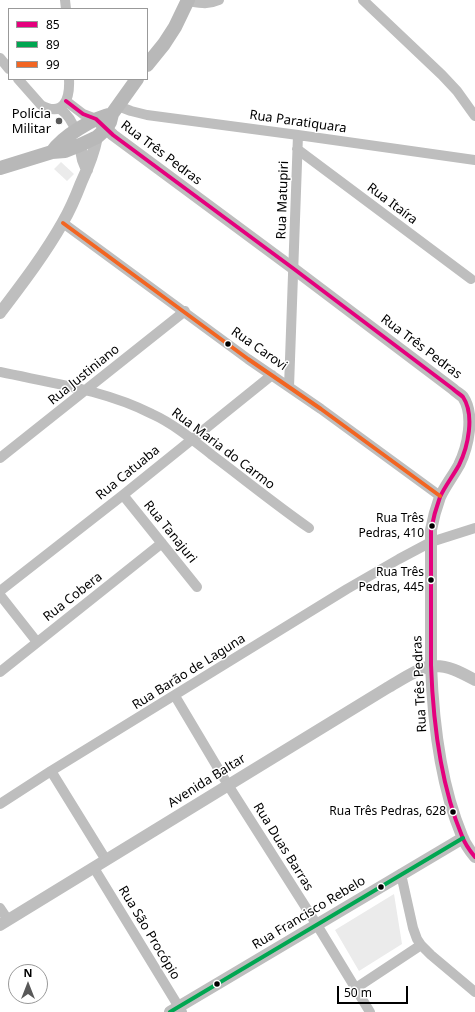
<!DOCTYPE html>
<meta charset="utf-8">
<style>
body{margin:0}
#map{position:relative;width:475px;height:1012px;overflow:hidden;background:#fff;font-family:"Noto Sans",sans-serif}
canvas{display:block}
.legend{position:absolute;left:8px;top:8px;width:140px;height:72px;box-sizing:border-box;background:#fff;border:1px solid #999;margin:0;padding:5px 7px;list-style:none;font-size:12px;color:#000}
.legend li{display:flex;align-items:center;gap:8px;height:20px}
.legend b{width:20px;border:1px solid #999}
.north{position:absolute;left:8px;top:964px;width:40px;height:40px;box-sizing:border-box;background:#fff;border:1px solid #999;border-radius:50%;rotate:0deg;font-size:11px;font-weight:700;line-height:16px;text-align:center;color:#000}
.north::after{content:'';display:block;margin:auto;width:14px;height:18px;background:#595959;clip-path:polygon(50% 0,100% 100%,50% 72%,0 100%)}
.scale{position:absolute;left:337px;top:986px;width:71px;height:18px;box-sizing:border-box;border:2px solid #000;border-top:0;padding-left:5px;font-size:12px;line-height:14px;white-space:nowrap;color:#000;-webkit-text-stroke:3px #fff;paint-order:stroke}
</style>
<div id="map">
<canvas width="475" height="1012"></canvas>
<ul class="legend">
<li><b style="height:5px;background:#e5007d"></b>85</li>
<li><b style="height:5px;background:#00a651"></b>89</li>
<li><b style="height:5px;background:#f26522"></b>99</li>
</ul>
<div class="north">N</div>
<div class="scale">50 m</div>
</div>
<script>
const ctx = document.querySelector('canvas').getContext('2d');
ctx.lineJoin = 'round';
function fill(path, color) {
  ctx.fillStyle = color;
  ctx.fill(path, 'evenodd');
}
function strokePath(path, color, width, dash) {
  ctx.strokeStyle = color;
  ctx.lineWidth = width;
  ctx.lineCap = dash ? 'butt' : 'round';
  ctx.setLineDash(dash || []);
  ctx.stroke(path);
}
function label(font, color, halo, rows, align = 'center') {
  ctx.font = font + ' "Noto Sans",sans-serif';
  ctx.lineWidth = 3;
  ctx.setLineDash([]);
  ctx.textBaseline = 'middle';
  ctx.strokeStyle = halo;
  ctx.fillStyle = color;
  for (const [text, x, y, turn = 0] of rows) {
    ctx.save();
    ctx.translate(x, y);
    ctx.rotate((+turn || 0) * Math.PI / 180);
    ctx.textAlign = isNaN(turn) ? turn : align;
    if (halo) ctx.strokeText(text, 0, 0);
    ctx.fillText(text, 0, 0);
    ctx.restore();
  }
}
const green = new Path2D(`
 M61,162L74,174L67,181L54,169Z
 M394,894L402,944L359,971L335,930Z`);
const minor = new Path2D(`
 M65,0L66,9
 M363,0L442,75L457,91L475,116
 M188,1C200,3 208,5 219,0
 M0,58L9,69
 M18,79L41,105C64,118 70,98 69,79
 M66,101L83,114L96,119
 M118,106L131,111L147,115L298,135L475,160
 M59,108C67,114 73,121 75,131
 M297,149L471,279
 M63,223L248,359L321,409L440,496
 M0,372C51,383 105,390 152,414C174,424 193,440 212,455C244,479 276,505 309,528
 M289,387L298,135
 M0,458L185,311
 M123,495L197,587
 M0,591L123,495L272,375
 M0,595L37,642
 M0,672L162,543
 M175,696L228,785L317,925L370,1012
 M0,804L51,771
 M106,860L51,771L347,589L399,559L431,542L475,528
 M94,868L182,1012
 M401,874L413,928L417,939L421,945L431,955L475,992
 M0,908L8,920
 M356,988L421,945`);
const tertiary = new Path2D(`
 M99,122L113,135L294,269L453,389C456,392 460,394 463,397C475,415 468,447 459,465C453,476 445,486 440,497C436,508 433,519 431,530V665C433,720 441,786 462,836C465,844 470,851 475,857
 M80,145L83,160L87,170
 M0,313C22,284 45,254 63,222C70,210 76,196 81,183C88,168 94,153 97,137
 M0,925L387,688C398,682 421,666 433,666C448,665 462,673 475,680
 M170,1012L463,838`);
const secondary = new Path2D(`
 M147,65L164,44L175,27L188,0
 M52,152C63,136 93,118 112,114
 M0,168L52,152L65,151L80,145L97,137L106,129L110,122L112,114L137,79`);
const bus1 = new Path2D(`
 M66,101L83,114L96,119L113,135L294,269L453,389C456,392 460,394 463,397C475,415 468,447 459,465C453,476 445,486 440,497C436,508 433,519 431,530V665C433,720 441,786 462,836C465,844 470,851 475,857`);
const bus2 = new Path2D(`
 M170,1012L463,838`);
const bus3 = new Path2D(`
 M63,223L248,359L321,409L440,496`);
const markers = [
 [59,121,4,"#595959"],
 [228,344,3.5,"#000"],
 [432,526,3.5,"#000"],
 [431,580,3.5,"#000"],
 [453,812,3.5,"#000"],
 [381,887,3.5,"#000"],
 [217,984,3.5,"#000"]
];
const busNames = [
 ["Rua Três",424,519],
 ["Pedras, 410",424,534],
 ["Rua Três",424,573],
 ["Pedras, 445",424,588],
 ["Rua Três Pedras, 628",446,812]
];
const poiNames = [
 ["Polícia",51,114],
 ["Militar",51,129]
];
const streetNames = [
 ["Rua Paratiquara",298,122,8],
 ["Rua Três Pedras",161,153,37],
 ["Rua Matupiri",283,200,-88],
 ["Rua Itaíra",392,204,37],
 ["Rua Três Pedras",421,347,37],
 ["Rua Carovi",259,349,35],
 ["Rua Justiniano",84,375,-39],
 ["Rua Maria do Carmo",223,449,37],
 ["Rua Catuaba",128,473,-39],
 ["Rua Tanajuri",170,532,51],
 ["Rua Cobera",73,597,-38],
 ["Rua Barão de Laguna",189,672,-32],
 ["Rua Três Pedras",420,684,-93],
 ["Avenida Baltar",207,781,-32],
 ["Rua Duas Barras",283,847,58],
 ["Rua Francisco Rebelo",309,913,-31],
 ["Rua São Procópio",149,933,59]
];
fill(green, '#ebebeb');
strokePath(minor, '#bebebe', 10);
strokePath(tertiary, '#bebebe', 12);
strokePath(secondary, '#b8b8b8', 14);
strokePath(bus1, '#e5007d', 4);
strokePath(bus2, '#00a651', 4);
strokePath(bus3, '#f26522', 4);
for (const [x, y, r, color] of markers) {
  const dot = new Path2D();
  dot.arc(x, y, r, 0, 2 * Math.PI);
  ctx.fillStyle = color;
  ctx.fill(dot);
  strokePath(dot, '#fff', 1.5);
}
label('12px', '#000', '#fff', busNames, 'right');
label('13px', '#000', '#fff', poiNames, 'right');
label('13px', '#000', '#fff', streetNames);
</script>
